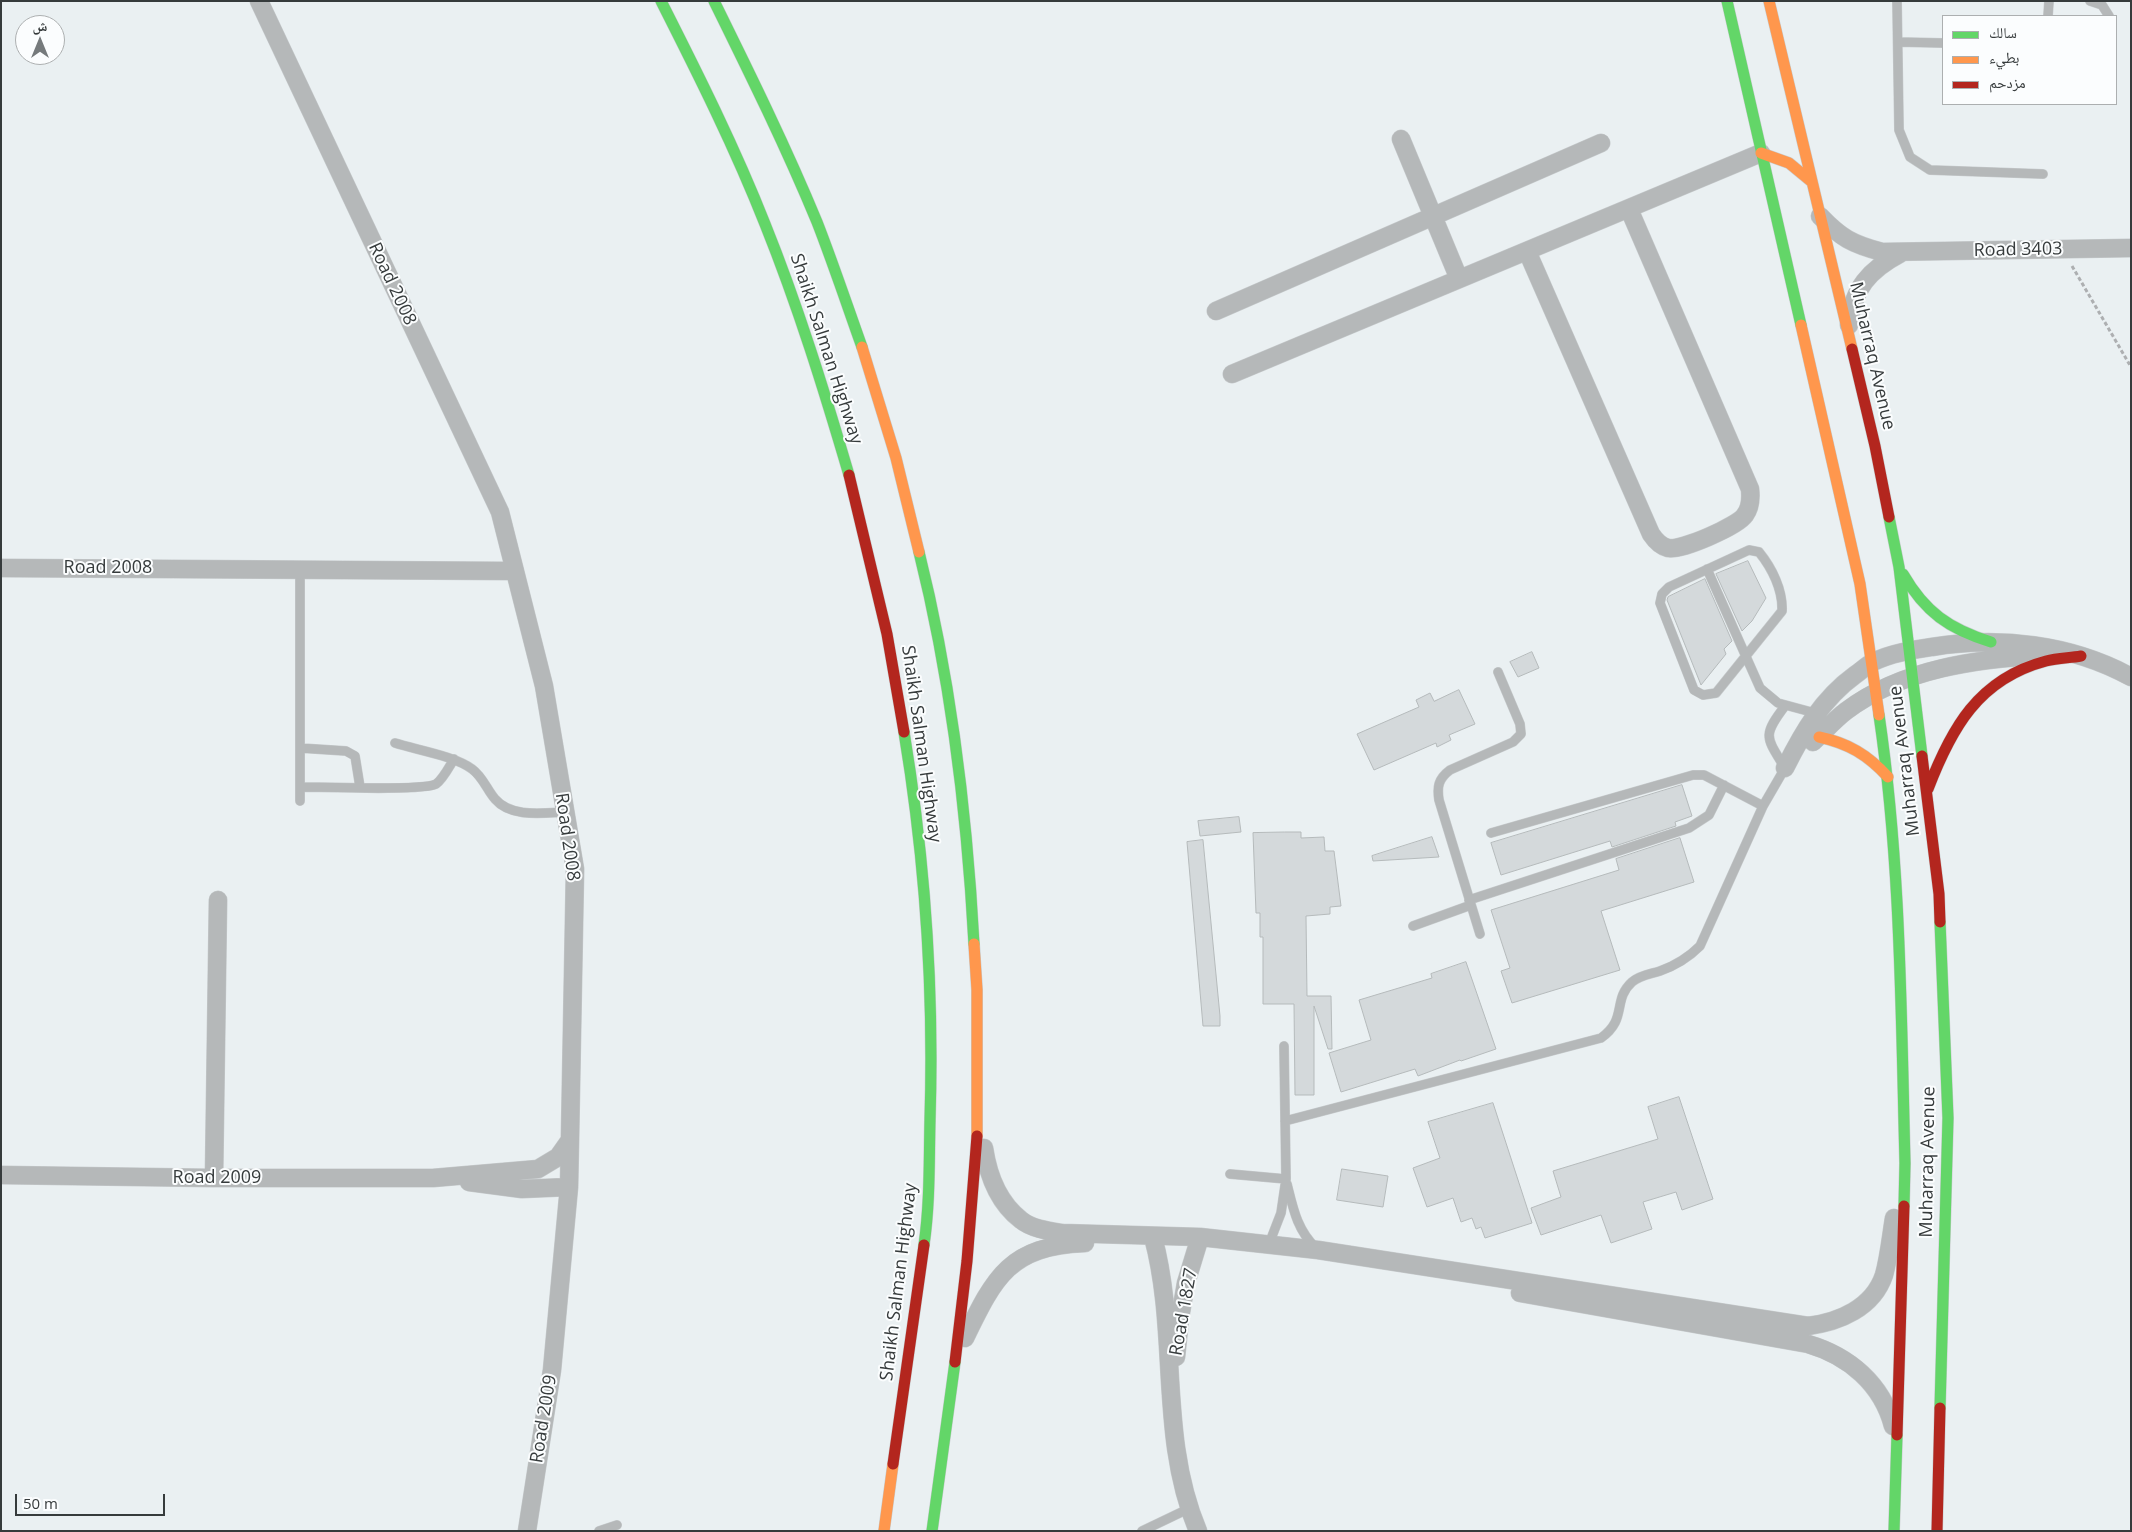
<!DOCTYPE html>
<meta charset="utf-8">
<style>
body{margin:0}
#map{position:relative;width:2132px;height:1532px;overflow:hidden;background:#eaf0f2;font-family:"Open Sans","Noto Naskh Arabic",sans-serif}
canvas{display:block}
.frame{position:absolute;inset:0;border:2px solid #363b3c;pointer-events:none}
.legend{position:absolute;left:1942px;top:15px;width:175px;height:90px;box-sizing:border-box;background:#fbfdfe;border:1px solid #acafb0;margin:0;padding:6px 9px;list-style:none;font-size:15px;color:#363b3c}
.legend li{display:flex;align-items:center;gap:10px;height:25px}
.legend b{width:25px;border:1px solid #acafb0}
.north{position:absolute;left:15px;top:15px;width:50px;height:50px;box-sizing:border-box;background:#fbfdfe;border:1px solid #acafb0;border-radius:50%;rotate:0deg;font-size:14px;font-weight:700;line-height:20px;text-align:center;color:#363b3c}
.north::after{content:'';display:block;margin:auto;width:18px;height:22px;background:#757a7c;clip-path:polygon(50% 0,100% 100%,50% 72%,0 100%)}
.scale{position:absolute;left:15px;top:1494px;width:150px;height:22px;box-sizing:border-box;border:2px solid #363b3c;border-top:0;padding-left:6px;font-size:15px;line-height:18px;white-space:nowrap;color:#363b3c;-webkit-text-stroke:4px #fbfdfe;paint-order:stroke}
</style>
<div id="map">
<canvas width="2132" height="1532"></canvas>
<div class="frame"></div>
<ul class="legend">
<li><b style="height:6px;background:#63d668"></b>سالك</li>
<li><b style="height:6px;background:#ff974d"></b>بطيء</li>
<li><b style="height:6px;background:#b3261e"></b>مزدحم</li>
</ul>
<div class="north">ش</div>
<div class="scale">50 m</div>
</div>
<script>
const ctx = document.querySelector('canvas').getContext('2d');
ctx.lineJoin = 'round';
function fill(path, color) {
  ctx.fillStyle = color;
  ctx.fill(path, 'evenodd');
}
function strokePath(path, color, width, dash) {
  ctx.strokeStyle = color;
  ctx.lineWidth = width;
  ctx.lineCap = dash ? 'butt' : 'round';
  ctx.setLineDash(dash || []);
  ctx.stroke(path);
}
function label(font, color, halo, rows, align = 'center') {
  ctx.font = font + ' "Open Sans",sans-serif';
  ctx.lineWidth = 4;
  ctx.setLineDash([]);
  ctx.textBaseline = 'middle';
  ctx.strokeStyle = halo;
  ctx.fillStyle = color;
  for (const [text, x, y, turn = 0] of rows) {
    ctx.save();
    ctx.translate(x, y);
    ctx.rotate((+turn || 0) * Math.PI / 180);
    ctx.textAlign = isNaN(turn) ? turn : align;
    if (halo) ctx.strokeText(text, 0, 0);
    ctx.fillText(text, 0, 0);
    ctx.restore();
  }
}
const building = new Path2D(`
 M1748,561L1766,598L1752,621L1742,631L1716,574Z
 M1705,579L1732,641L1724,649L1726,654L1701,685L1667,600L1668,597Z
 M1532,652L1539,668L1518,677L1510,662Z
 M1459,690L1475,724L1449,735L1451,740L1437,747L1436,743L1374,770L1357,734L1419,707L1416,700L1430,693L1434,701Z
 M1682,785L1692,816L1675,822L1676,826L1612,847L1610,841L1501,875L1491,843Z
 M1239,817L1241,832L1200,836L1198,821Z
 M1285,832H1301V838L1324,837L1325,851H1334L1341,906L1330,907V914L1306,916L1307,996H1331L1332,1049H1328L1314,1006V1095H1295L1294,1004H1263V937H1260V913H1256L1253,833Z
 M1432,837L1439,857L1373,861L1372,856Z
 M1680,838L1694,882L1601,911L1620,970L1512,1003L1501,971L1510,968L1491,910L1619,870L1616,859Z
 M1203,840L1220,1016V1026H1203L1187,842Z
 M1466,962L1496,1049L1461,1061L1460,1060L1418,1076L1415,1069L1341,1092L1329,1053L1371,1040L1359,1000L1432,978L1431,974Z
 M1679,1097L1713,1199L1682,1210L1676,1192L1643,1202L1652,1229L1611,1243L1601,1215L1541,1235L1531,1208L1561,1197L1553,1171L1658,1139L1648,1107Z
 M1493,1103L1532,1223L1485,1238L1481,1227L1476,1229L1472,1218L1461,1222L1453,1198L1427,1207L1413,1168L1440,1158L1428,1122Z
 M1342,1169L1388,1176L1383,1207L1337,1200Z`);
const path = new Path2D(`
 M2072,266L2131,367`);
const lane = new Path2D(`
 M1897,1L1899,130L1910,157L1930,170L2043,174
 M2090,1L2102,5L2109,16
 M2048,16L2049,1
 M1898,42L1943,43
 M1749,550L1759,552C1772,568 1783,590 1782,611L1716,693L1703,695L1694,690L1660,603L1662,594L1669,587Z
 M1707,569L1760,688L1778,703L1815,713
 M300,570V801
 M395,743C417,750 455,756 472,769C483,777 487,790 495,799C511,818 543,813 565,812
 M300,748L346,751L355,756L360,787
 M300,787C320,787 424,791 436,784C443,779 449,767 454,759
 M1491,833L1693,775H1704L1763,806
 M1469,900L1689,828L1709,815L1724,785
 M1413,926L1471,905
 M1480,934L1439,800C1437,787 1438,779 1450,770L1513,742L1521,734L1520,724L1498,672
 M1285,1121L1601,1038C1628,1019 1612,1000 1632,982C1640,975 1651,974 1660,971C1677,965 1688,958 1700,946L1763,806L1785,768C1766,737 1762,736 1785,706
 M1230,1174L1286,1179
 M1287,1184C1293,1208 1297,1230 1316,1248
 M1269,1244L1281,1213L1286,1179L1284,1046
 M599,1531L617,1525
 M1142,1531L1188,1509`);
const street = new Path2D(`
 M259,1L500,512L544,686L575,869L570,1138L569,1187L552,1370L527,1531
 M1401,139L1459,279
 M1820,216C1841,238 1852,244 1882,252L2131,248
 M1527,251L1651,534C1655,540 1660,546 1668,548C1681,551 1738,526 1745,515C1751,507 1751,498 1750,489L1629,209
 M1216,311L1601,143
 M1849,325C1853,288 1869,270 1901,253
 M1232,374L1761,153
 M1,568L515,571
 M1813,742C1824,732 1834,720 1846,711C1903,668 1977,659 2046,655
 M1785,768C1803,732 1822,699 1855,675C1861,671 1867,665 1873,662C1891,653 1912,650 1932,647C1999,636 2071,644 2131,677
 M984,1148C988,1175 999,1203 1021,1220C1032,1229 1049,1231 1062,1233L1200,1237L1318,1250L1808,1326C1839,1322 1873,1308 1884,1275C1889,1257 1891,1236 1894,1218
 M1,1175L214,1178H433L538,1169L558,1157L570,1140
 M214,1178L218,900
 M469,1182L522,1189L569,1187
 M1153,1237C1179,1333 1158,1437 1198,1531
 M1520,1293L1808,1344C1849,1356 1882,1384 1893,1426
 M965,1338C995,1276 1010,1246 1085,1243
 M1176,1357L1180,1318L1186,1283L1200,1237`);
const fast = new Path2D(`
 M661,1C698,74 735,148 765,224C798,306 824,390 849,475
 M714,1C750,74 786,147 817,222C833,263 847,305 862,347
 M1727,1L1801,325
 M1889,517L1899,567L1922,756
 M919,552C951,680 967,813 974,944
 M1903,574C1925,612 1949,629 1991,642
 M1879,715C1901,864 1901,1013 1905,1163L1904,1206
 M904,732C925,859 934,991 930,1120C929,1162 930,1203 924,1245
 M1940,922L1948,1118L1940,1408
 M932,1531L955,1362
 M1894,1531L1897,1435`);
const slow = new Path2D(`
 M1769,1L1852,349
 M1761,153L1789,163L1812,182
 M1801,325L1860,584L1879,715
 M862,347L896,458L919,552
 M1819,737C1848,743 1868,755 1888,777
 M974,944L977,990V1136
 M884,1531L893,1464`);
const jam = new Path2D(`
 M1852,349L1875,446L1889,517
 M849,475L887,634L904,732
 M1922,756L1939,894L1940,922
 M1928,789C1951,729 1978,679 2046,661C2058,658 2070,658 2081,656
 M955,1362L967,1261L977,1136
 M1897,1435L1904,1206
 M893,1464L924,1245
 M1937,1531L1940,1408`);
const streetNames = [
 ["Road 3403",2018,250,-1],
 ["Road 2008",392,284,65],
 ["Shaikh Salman Highway",826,349,72],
 ["Muharraq Avenue",1872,356,77],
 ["Road 2008",108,568],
 ["Shaikh Salman Highway",921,744,82],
 ["Muharraq Avenue",1905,761,-97],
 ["Road 2008",567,837,82],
 ["Muharraq Avenue",1928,1162,-89],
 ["Road 2009",217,1178],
 ["Shaikh Salman Highway",899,1282,-83],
 ["Road 1827",1184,1312,-80],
 ["Road 2009",544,1419,-81]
];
fill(building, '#d4d9db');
strokePath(building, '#b5babb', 1);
strokePath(lane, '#c7cbcd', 10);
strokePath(street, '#c7cbcd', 19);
strokePath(fast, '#c7cbcd', 12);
strokePath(slow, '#c7cbcd', 12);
strokePath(jam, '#c7cbcd', 12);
strokePath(path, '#adafb1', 3, [4, 2.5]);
strokePath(lane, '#b5b8b9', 9);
strokePath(street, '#b5b8b9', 18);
strokePath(fast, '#63d668', 11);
strokePath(slow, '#ff974d', 11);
strokePath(jam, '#b3261e', 11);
label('18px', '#363b3c', '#fbfdfe', streetNames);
</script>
